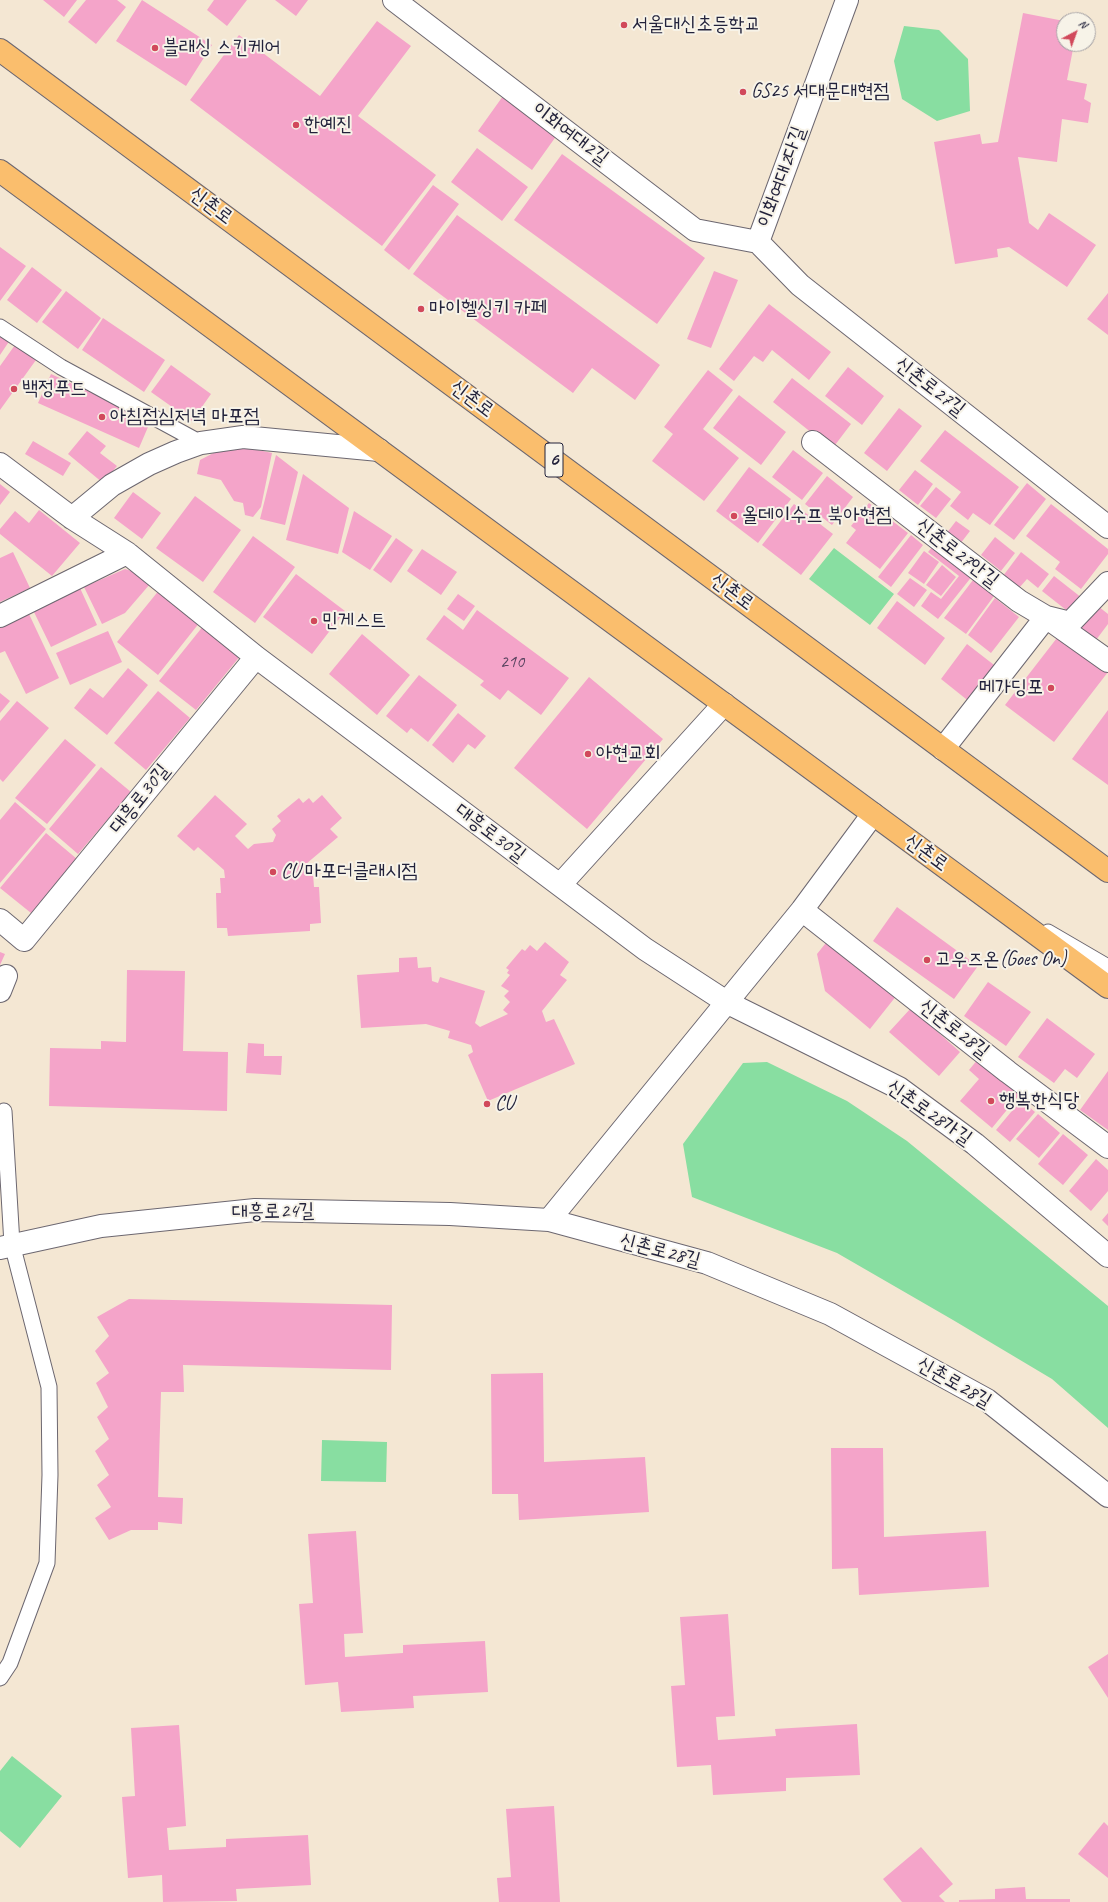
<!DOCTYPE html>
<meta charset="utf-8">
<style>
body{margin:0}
#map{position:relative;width:1108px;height:1902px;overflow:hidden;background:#f4e7d3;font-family:Caveat,sans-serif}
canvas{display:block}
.north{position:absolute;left:1056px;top:12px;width:40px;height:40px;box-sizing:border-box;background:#f7f3e8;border:1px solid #a29fa3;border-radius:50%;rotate:41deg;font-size:11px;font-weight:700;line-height:16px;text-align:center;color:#22223b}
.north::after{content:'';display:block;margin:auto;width:14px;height:18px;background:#d1495b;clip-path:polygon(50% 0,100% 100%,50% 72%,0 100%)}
</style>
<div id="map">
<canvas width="1108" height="1902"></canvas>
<div class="north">N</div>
</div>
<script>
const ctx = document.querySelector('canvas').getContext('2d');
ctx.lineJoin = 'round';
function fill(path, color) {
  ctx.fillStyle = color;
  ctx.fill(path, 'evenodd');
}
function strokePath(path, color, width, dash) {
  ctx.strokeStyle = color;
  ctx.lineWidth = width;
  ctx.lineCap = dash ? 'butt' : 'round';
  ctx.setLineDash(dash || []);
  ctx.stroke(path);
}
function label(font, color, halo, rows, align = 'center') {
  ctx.font = font + ' Caveat,"Poor Story",sans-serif';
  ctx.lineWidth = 4;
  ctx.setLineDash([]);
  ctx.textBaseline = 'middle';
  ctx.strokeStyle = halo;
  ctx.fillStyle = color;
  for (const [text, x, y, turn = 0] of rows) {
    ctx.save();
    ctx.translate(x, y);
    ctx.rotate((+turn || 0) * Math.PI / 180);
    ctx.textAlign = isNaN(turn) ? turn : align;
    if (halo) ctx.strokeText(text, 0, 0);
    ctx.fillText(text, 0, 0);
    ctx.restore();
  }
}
const green = new Path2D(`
 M904,26L939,30L968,59L970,111L937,121L902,99L894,61Z
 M834,548L894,594L870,625L809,579Z
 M767,1062L847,1101L907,1141L1108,1306V1428L1052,1379L953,1320L837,1253L692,1197L683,1144L743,1063Z
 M322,1440L387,1442L386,1482L321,1481Z
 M12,1756L62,1796L20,1848L0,1831V1771Z`);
const building = new Path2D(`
 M43,0H77L64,17Z
 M86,0H117L126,7L96,44L68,22Z
 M142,0L212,45L186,86L116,41Z
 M214,0H247L227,26L207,10Z
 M275,0H308L296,16Z
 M1023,13L1064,21V44H1074L1067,80L1087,84L1084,99L1091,103L1088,123L1062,119L1057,162L1018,157L1029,223L1038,230L1049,213L1096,245L1067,287L1009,247L997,249L998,257L955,264L934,142L980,134L982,144L998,142Z
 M377,21L411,46L358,116L436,175L382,246L190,100L239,35L320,96Z
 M503,96L557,135L532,170L478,131Z
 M477,148L528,187L502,221L451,182Z
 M562,154L705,258L657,324L514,220Z
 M433,185L459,204L409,270L384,250Z
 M457,215L660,365L635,400L592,368L573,393L413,274Z
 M0,247L26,266L0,301Z
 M32,267L62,290L37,323L7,300Z
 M714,271L738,280L711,348L687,339Z
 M66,291L101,318L78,349L42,322Z
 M1108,293V335L1087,319Z
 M769,304L831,352L809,380L772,350L763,362L754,356L734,381L719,369Z
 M103,318L165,360L144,392L82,350Z
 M0,334L10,340L0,355Z
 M15,345L36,360L0,410V366Z
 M171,365L211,394L192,421L151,392Z
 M848,367L884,396L862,425L825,396Z
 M708,370L733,390L703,429L739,458L704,501L652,461L673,434L664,427Z
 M51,374L151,420L139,448L38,403Z
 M792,378L851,424L832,449L773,402Z
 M739,395L786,432L761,465L713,428Z
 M899,408L922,426L887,471L864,453Z
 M945,430L1019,487L990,525L973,513L968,520L950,506L961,492L920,461Z
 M87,431L106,446L100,453L117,466L103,483L68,454Z
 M33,441L71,463L63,476L25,454Z
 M231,444L272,453L261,507L253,517L245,515L243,503L234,501L221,480L197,474L200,460Z
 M793,450L823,473L802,500L772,477Z
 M276,455L298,472L285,525L260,519Z
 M749,467L791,499L758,543L716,511Z
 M915,470L933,484L918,505L899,490Z
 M303,474L349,508L338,554L286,540Z
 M827,476L853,497L832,525L805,504Z
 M1027,483L1046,499L1014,540L994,525Z
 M0,484L10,492L0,505Z
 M936,487L951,499L936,518L920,506Z
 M133,492L161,513L142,539L114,518Z
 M195,496L241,530L203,582L156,548Z
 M869,503L908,533L880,569L846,543L856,530L851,526Z
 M794,504L833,534L801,575L762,545Z
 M1051,504L1108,549V554L1081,589L1055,569L1060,562L1026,536Z
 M39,510L80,543L52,576L0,534V529L15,511L29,523Z
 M354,511L392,536L370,570L342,552Z
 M956,521L970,531L960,544L946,534Z
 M911,535L923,545L891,587L878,577Z
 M253,536L295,567L255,623L213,592Z
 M995,537L1015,553L1001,571L981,555Z
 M396,538L413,550L391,583L373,570Z
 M934,545L973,575L938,619L921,606L931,592L941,599L959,576L928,552Z
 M422,549L457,572L441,595L407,571Z
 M924,551L939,562L924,584L908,573Z
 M13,552L30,588L0,602V558Z
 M1021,552L1049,574L1038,588L1027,579L1019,588L1003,576Z
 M942,565L956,577L941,596L926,585Z
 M125,569L138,573L150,584L125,613L102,624L84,587Z
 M296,574L345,611L312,654L263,617Z
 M1054,576L1082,598L1070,613L1042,591Z
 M910,578L927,590L914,607L897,594Z
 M973,580L994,596L966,634L944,618Z
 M80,588L97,625L51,647L33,610Z
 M160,589L200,622L158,675L117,642Z
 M458,594L475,606L464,621L447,609Z
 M995,598L1019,617L991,653L968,635Z
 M897,601L945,638L925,665L877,628Z
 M1094,603L1108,614V624L1096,640L1078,626Z
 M477,610L569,678L541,715L508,690L500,700L480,685L484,681L426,639L444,615L463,630Z
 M29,614L59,678L26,694L5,651L0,653V628Z
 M204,625L241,655L196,710L159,681Z
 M108,631L122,662L70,685L56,653Z
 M362,634L410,675L377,715L329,674Z
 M1060,634L1108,672L1054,742L1005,705Z
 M967,644L998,668L971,703L941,679Z
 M128,668L148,685L107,735L74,708L90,688L103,698Z
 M419,675L457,705L428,742L411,728L407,733L386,716Z
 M589,677L663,739L587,829L514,768Z
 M158,691L190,718L146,770L114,743Z
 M0,693L10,701L0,713Z
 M17,701L49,728L3,782L0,779V721Z
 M1108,710V785L1072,759Z
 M458,713L486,736L475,749L468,744L453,763L432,745Z
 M65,739L96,765L47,824L15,798Z
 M101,767L131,792L78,854L49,829Z
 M215,795L247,824L235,836L248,849L254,844L273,842L276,835L272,829L281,821L277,816L299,798L303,803L309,798L313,803L322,795L342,818L330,829L338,837L306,864L307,874H313L314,887H319L321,923L310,924V931L228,936L227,928H217L216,893H221L220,878H225L224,870L198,847L194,851L177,836Z
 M15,802L46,829L0,883V820Z
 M46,833L77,859L31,913L0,888Z
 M897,907L978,966L954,999L873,941Z
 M829,939L897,995L870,1029L825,991L817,954Z
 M545,942L569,962L560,975L567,980L542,1011L546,1022L554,1019L575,1064L488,1101L468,1055L473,1052L471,1045L448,1038L450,1031L426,1024L361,1028L357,975L399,972V958L417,957L418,968L431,967L432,981L438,983L440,977L485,991L475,1023L480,1027L508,1014L503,1010L510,1002L504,996L509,991L501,986L510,975L507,973L509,970L506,968L522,949L525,951L530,945L537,951Z
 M0,952L5,954L0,965Z
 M127,970L185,971L183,1051L228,1052L227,1111L49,1106L50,1048L101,1049V1041L126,1042Z
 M988,982L1031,1012L1006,1046L964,1016Z
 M911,1008L960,1052L939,1076L889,1032Z
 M1047,1018L1095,1054L1077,1078L1065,1069L1054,1083L1018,1057Z
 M248,1043L264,1044V1056H282L281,1075L246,1073Z
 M978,1059L1020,1094L992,1128L960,1101L979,1079L969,1070Z
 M1108,1071V1130L1080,1110Z
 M1021,1100L1035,1112L1010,1142L996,1130Z
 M1038,1114L1060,1133L1039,1158L1016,1139Z
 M1063,1134L1088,1155L1063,1185L1038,1164Z
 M1096,1159L1108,1170V1191L1091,1211L1069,1191Z
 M1108,1213V1226L1102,1220Z
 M129,1299L392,1305L391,1370L183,1365L184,1392H161L158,1497L183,1498L182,1524L158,1522V1530H131L109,1540L95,1518L111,1507L97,1485L109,1475L95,1451L109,1439L97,1417L108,1407L96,1383L109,1373L95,1351L109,1336L97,1317Z
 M543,1373L544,1462L645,1457L649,1512L519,1520L518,1494H492L491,1374Z
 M831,1448H883L884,1537L986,1531L989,1587L859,1595L858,1568L832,1569Z
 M356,1531L363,1633L344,1634L345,1657L403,1653V1645L485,1641L488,1692L413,1696L414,1708L341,1712L338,1682L305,1685L299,1604L313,1603L308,1534Z
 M728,1614L735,1716L716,1717L718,1740L776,1736L775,1729L857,1724L860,1775L786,1778V1791L713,1795L711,1765L677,1767L671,1686L685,1685L680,1617Z
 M1108,1654V1698L1088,1667Z
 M179,1725L186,1826L167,1828L169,1850L226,1847V1839L308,1835L311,1885L236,1889L237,1901L163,1902L162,1875L128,1878L122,1797L135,1796L131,1728Z
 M554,1806L560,1902H499L497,1878L511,1877L506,1809Z
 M1104,1822L1108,1826V1878L1078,1854Z
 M921,1847L953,1884L939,1896L945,1902H902L883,1879Z
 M1025,1887L1026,1899H1070V1902H959V1900L995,1899V1889Z`);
const lane = new Path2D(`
 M0,327L61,367L201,443
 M1048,932L1108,967
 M0,1678L10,1663L47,1563L50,1475L49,1387L12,1244L4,1111`);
const street = new Path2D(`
 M394,0L695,230L758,242
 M758,242L800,285L1108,527
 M758,242L847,0
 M813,442L1019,601L1046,617L1108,661
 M0,464L72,518L127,553L256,657L645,949L728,1003L899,1088L975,1144L1108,1256
 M72,518L112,485L149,464L176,452L201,443L243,437L379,450
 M0,616L127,553
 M943,749L1046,617L1070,623L1108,583
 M873,814L802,910L549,1220L707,1263L830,1314L987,1400L1108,1496
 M560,885L724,704
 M802,910L1008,1072L1108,1147
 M0,920L24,940L256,657
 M0,991L6,976
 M0,1248L101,1226L255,1210L450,1214L549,1220`);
const primary = new Path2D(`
 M0,50L1108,871
 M0,171L1108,987`);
const markers = [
 [624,25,4,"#d1495b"],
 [155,48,4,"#d1495b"],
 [743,92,4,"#d1495b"],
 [296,125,4,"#d1495b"],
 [421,309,4,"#d1495b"],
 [14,389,4,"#d1495b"],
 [102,417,4,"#d1495b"],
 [734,516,4,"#d1495b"],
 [314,621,4,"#d1495b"],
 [1051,688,4,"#d1495b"],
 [588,754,4,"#d1495b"],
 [273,872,4,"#d1495b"],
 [927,960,4,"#d1495b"],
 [991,1101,4,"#d1495b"],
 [487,1104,4,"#d1495b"]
];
const numberNames = [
 ["210",512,662]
];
const shields = [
 [554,460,18]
];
const shieldNames = [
 ["6",554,460]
];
const poiNames = [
 ["서울대신초등학교",632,25],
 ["블래싱 스킨케어",163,48],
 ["GS25 서대문대현점",751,92],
 ["한예진",304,125],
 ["마이헬싱키 카페",429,309],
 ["백정푸드",22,389],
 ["아침점심저녁 마포점",110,417],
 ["올데이수프 북아현점",742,516],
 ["민게스트",322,621],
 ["메가딩포",1043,688,"right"],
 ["아현교회",596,754],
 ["CU 마포더클래시점",281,872],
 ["고우즈온(Goes On)",935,960],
 ["행복한식당",999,1101],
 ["CU",495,1104]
];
const streetNames = [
 ["이화여대2길",570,134,37],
 ["이화여대2다길",782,177,-70],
 ["신촌로",211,206,37],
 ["신촌로27길",930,387,38],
 ["신촌로",472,399,37],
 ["신촌로27안길",957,553,38],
 ["신촌로",732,592,37],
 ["대흥로30길",140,799,-51],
 ["대흥로30길",490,833,37],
 ["신촌로",926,853,36],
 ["신촌로28길",954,1029,38],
 ["신촌로28가길",929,1113,35],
 ["대흥로24길",273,1212,-1],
 ["신촌로28길",660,1251,15],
 ["신촌로28길",954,1383,30]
];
fill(green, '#88dea1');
fill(building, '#f4a4c9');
strokePath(lane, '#6c6770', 17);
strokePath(street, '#6c6770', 24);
strokePath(primary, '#6c6770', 24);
strokePath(lane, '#fff', 15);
strokePath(street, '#fff', 22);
strokePath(primary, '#fabe6d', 22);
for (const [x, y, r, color] of markers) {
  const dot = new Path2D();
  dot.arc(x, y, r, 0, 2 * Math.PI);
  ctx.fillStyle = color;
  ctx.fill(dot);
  strokePath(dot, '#f7f3e8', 1.5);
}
label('18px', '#56425e', null, numberNames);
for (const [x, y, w] of shields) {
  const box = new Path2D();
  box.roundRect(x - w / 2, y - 17, w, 34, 3);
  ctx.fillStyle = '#f7f3e8';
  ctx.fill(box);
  strokePath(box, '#22223b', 1);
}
label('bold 19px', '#22223b', null, shieldNames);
label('20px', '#22223b', '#f7f3e8', poiNames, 'left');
label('20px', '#22223b', '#f7f3e8', streetNames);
</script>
